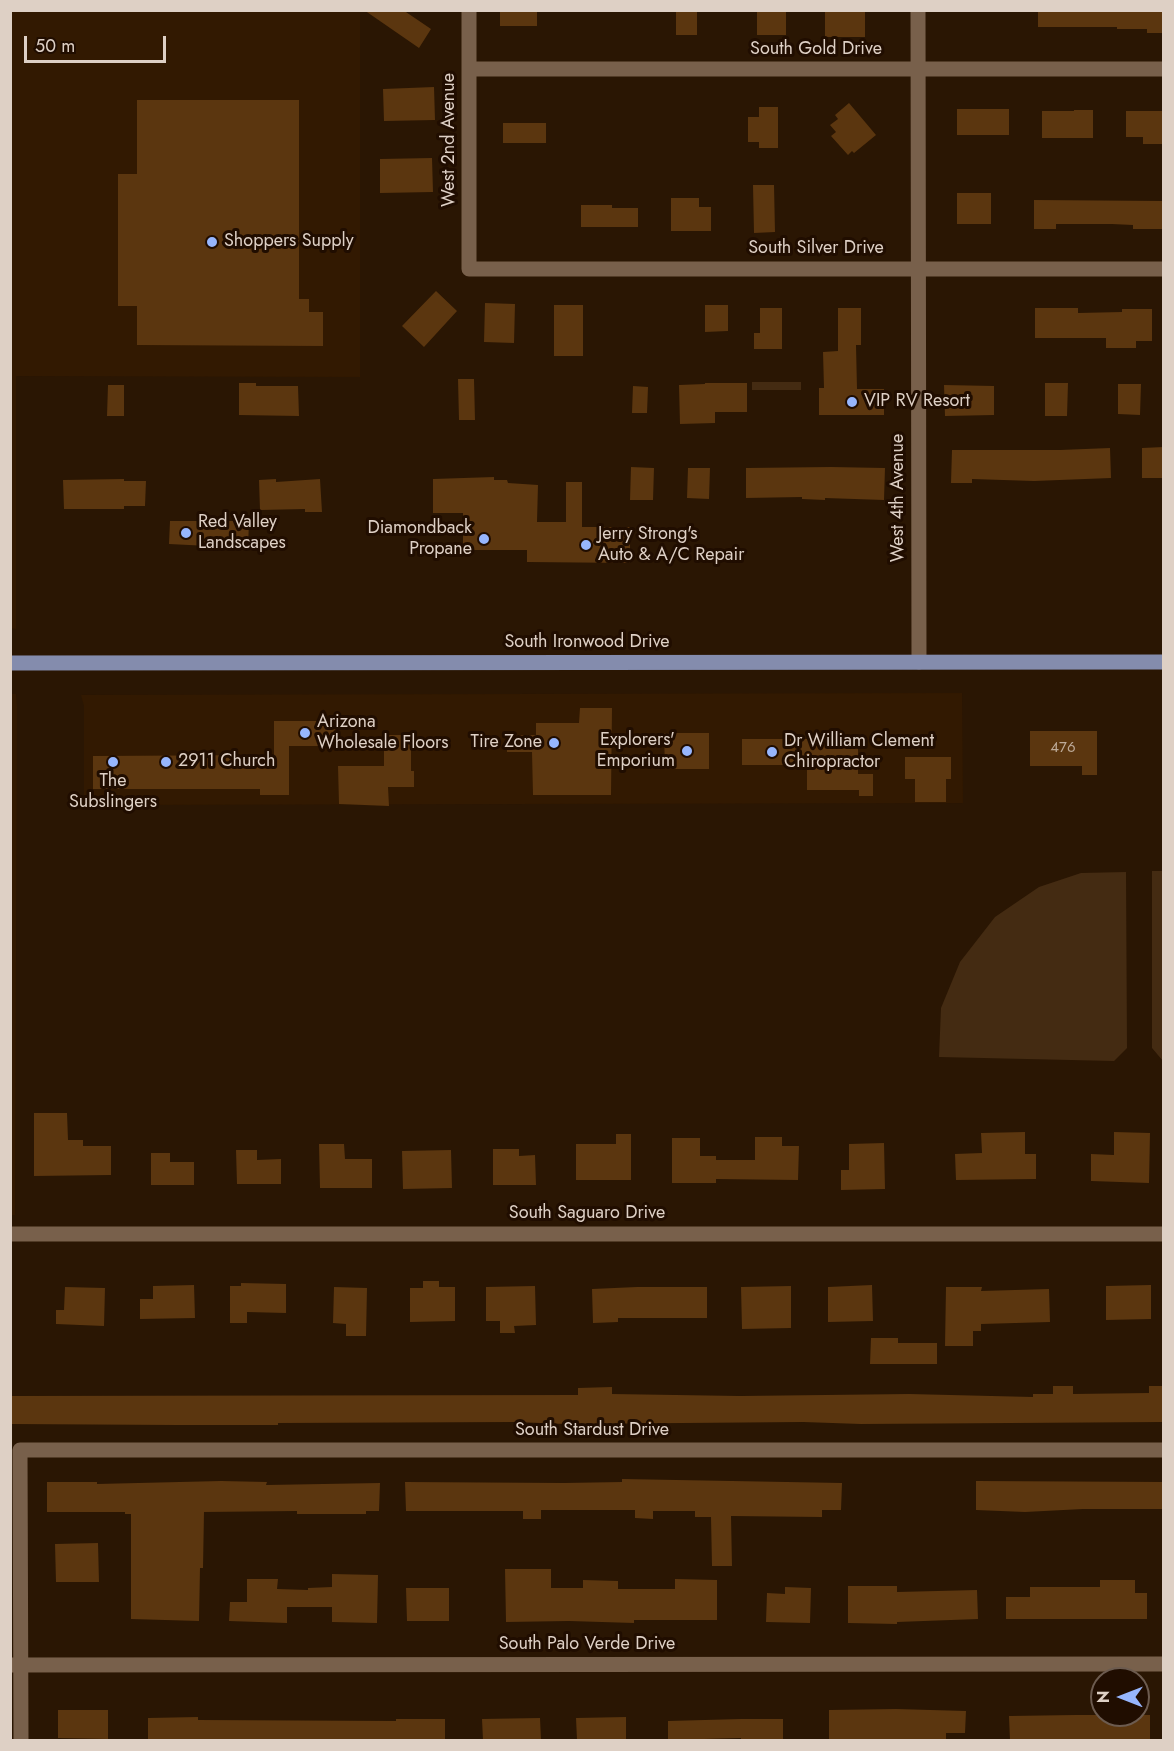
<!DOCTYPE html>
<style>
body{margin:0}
#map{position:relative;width:1174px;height:1751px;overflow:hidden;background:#2a1603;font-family:Jost,sans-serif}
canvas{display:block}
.frame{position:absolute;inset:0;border:12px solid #ded0c5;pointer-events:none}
.north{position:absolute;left:1090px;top:1667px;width:60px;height:60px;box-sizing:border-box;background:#200d00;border:2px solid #6c5b4f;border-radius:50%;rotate:270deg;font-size:16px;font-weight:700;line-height:24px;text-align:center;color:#ded0c5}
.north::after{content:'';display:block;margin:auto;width:21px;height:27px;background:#97b6fd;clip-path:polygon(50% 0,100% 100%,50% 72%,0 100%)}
.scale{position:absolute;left:24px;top:36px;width:142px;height:27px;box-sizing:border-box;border:3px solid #ded0c5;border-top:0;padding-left:8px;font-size:18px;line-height:21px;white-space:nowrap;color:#ded0c5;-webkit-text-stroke:4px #200d00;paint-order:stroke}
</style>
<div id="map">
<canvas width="1174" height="1751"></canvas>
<div class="frame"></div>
<div class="north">N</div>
<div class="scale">50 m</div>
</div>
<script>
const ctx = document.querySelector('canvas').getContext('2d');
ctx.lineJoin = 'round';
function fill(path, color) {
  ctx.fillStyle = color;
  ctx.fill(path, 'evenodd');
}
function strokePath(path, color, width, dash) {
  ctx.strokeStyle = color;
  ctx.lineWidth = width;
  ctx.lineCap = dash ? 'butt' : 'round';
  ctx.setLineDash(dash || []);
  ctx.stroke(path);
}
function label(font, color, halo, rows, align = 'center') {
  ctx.font = font + ' Jost,sans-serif';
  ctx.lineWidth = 6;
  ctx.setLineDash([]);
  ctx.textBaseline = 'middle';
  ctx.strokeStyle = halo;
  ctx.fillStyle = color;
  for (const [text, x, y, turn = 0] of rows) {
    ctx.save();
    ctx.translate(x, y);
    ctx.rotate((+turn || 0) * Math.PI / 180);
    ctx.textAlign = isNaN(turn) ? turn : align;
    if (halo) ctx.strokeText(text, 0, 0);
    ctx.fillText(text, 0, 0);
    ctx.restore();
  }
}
const built = new Path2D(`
 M11,11H360V377L16,376V629L11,628Z
 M962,693L963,803L84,805V706L81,695Z
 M11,694H16L17,707L15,1215H10Z`);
const green = new Path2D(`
 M752,382H801V390H752Z
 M1152,871H1163V1061L1152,1048Z
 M1126,872L1127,1048L1114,1061L939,1057L941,1008L960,962L995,917L1039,887L1081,873Z`);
const building = new Path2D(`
 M364,10H403L431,29L419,48Z
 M500,10H537V26H500Z
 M676,10H697V35H676Z
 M757,10H786V35H757Z
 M825,10H865V37H825Z
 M1038,10H1164V33H1147V29H1117V27H1038Z
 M434,87L435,120L384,121L383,89Z
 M137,100H299V299H309V312H323V346L137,345V306H118V174H137Z
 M849,103L876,135L854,153L852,151L848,155L831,136L836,132L830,125L838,119L835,115Z
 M759,107H778V148H759V142H748V117H759Z
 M957,109H1009V135H957Z
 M1074,110H1093V138H1042V111H1074Z
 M1126,111H1164V144H1143V137H1126Z
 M503,123H546V143H503Z
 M432,158L433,192L380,193V159Z
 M753,185H774L775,232L754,233Z
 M957,193H991V224H957Z
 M671,198H699V207H711V231H671Z
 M1034,200L1164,201V229H1133V225L1112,224H1056V229H1034Z
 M581,205H612V208H638V227H581Z
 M436,291L457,311L424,347L402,326Z
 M485,303L515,304L514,343L484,342Z
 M554,305H583V356H554Z
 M705,305H728V331L705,332Z
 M760,308H782V349H754V333H760Z
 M838,308H861V345H856L857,389H884V415H819V388H824L823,352L838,351Z
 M1035,308H1078V313L1122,312V309H1152V341H1136V348H1106V338H1035Z
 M458,379H474L475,420H459Z
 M239,383H256V386H298L299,416L239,415Z
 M705,383H747V412H715V423L680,424L679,385L705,384Z
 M1045,383H1068L1067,416H1045Z
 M1118,384H1141L1140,415L1118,414Z
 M108,385H124V416H107Z
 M944,385L994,386V415L945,416Z
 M633,386L648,387L647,413H632Z
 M1164,447V478H1142V448Z
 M1110,448L1111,478L1034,481L972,479V483H951L952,450H1060Z
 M631,467L654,468L653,500H630Z
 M831,467L885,468L884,500L825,498V500L802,499V497L746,498V468Z
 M688,468H710L709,499L687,498Z
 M494,477V480H507L508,483L538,485L537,522H566V482H582V527H630V563L527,562V550H463V513H433V479Z
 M124,479V481H146L145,506H124V509H64L63,480Z
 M276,479V482L320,479L322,512H305V509L260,510L259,480Z
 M170,521H249L248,548L169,544Z
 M580,708H612L611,795H533L532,752H507V735H536V723H579Z
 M274,721H336V746H289V795H260V789H93V756L274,755Z
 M1030,731H1097V775H1082V766H1030Z
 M664,733H709V769H665Z
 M384,735H411V771H414V787H388L389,806L339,804L338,766H384Z
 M807,737H858V774H873V796H859V790H807V765H742V739H807Z
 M905,757H951V779H946V802H915V779H905Z
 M34,1113H67L68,1140H83V1146H111V1175L34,1176Z
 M1025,1132V1154H1036V1179L956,1180L955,1154L982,1153L981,1133Z
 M1114,1132L1150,1133L1149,1183L1091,1181V1154L1114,1155Z
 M616,1134H631V1180H576V1144H616Z
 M755,1137H782V1146H799L798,1180L716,1179V1183H672V1138H700V1156H716V1160H755Z
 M884,1143L885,1189L841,1190V1170H849V1144Z
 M319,1144H344L345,1159H372V1188H320Z
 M493,1149H519V1156L535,1155L536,1185H493Z
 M236,1150H257V1160L281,1159V1184H237Z
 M451,1150L452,1188L403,1189L402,1151Z
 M151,1153H170V1162H194V1185H151Z
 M423,1281H439V1287H455V1321L410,1322V1288H423Z
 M241,1283L286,1284V1313L247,1312V1323H230V1286H241Z
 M194,1285L195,1318L140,1319V1299H153V1286Z
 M872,1285L873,1321L828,1322V1287Z
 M1151,1285V1319L1106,1320V1286Z
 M535,1286L536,1325L514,1326L515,1333H500V1321H486V1287Z
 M791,1286V1328L742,1329L741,1287Z
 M65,1287L105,1288L104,1326L56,1324V1310H64Z
 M334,1287L367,1288L366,1336H346V1324L333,1323Z
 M637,1287H707V1318H618V1322L593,1323L592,1289Z
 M946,1287H982L981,1291L1049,1289L1050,1322L981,1324V1331H973V1346H945Z
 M871,1338H898V1343H937V1364H870Z
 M1053,1386H1073V1394L1149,1393V1386H1164V1422L861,1424L803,1422L565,1424L516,1422L278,1423V1425H175L10,1424V1396L578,1395V1388L612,1387V1394L740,1396L909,1394L1033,1397V1394H1053Z
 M622,1479L842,1483L841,1510H822V1517L731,1516L732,1566H712L711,1517H695V1511H653V1519L635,1518V1510H541V1519H523V1511H406L405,1482L564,1483L622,1482Z
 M221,1481L267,1482L266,1485L380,1483L379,1511H366V1514H297V1511L204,1512L203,1568H200L199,1621L131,1619V1514H125V1512H47V1482H97V1484Z
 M976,1481L1164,1482V1509H1083L1025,1512L976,1510Z
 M98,1543L99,1582H56L55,1544Z
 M505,1569H551V1588H583V1580L618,1581V1589H675V1579L717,1580V1620H634V1623L569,1621L506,1622Z
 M332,1574L378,1575L377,1623L332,1622V1607H287V1623L229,1621L230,1602H247V1579H278L277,1589L308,1590V1588L332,1587Z
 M1100,1580H1135V1593H1147V1619H1006V1597H1030V1587H1100Z
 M848,1586H897V1592L977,1590L978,1619L897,1622V1624L848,1623Z
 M785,1587L811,1588L810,1623L766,1622L767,1593L785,1594Z
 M406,1588H449V1621H407Z
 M896,1709L966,1711L965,1733H946V1740H829V1710Z
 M58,1710H108V1739L58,1738Z
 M1075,1715H1150V1740H1010L1009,1716Z
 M198,1717V1720L396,1721V1719H445V1740H148V1718Z
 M626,1717V1740H577L576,1718Z
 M540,1718L541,1740H483L482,1719Z
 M741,1719H783V1740H741V1738L668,1740V1721Z`);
const street = new Path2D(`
 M469,10V269H1164
 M918,10L919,662
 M469,69H1164
 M10,1234H1164
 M10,1665L1164,1664
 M21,1740L20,1450H1164`);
const primary = new Path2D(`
 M10,663L1164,662`);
const markers = [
 [212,242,6,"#97b6fd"],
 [852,402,6,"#97b6fd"],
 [186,533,6,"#97b6fd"],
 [484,539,6,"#97b6fd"],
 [586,545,6,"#97b6fd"],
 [305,733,6,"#97b6fd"],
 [554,743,6,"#97b6fd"],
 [687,751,6,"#97b6fd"],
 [772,752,6,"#97b6fd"],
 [113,762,6,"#97b6fd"],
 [166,762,6,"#97b6fd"]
];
const numberNames = [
 ["476",1063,748]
];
const streetNames = [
 ["South Gold Drive",816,50],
 ["West 2nd Avenue",450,140,-90],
 ["South Silver Drive",816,249],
 ["West 4th Avenue",899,498,-90],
 ["South Ironwood Drive",587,643],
 ["South Saguaro Drive",587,1214],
 ["South Stardust Drive",592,1431],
 ["South Palo Verde Drive",587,1645]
];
const poiNames = [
 ["Shoppers Supply",224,242],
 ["VIP RV Resort",864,402],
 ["Red Valley",198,523],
 ["Landscapes",198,544],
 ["Diamondback",472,529,"right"],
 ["Propane",472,550,"right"],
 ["Jerry Strong's",598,535],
 ["Auto & A/C Repair",598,556],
 ["Arizona",317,723],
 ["Wholesale Floors",317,744],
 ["Explorers'",675,741,"right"],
 ["Emporium",675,762,"right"],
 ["Dr William Clement",784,742],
 ["Chiropractor",784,763],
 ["Tire Zone",542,743,"right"],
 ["2911 Church",178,762],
 ["The",113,782,"center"],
 ["Subslingers",113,803,"center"]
];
fill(built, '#321901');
fill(green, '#442b12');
fill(building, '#5b360f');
strokePath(street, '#78604b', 15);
strokePath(primary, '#848cad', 15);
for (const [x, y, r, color] of markers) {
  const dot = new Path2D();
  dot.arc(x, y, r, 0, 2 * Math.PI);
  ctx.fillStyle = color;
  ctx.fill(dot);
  strokePath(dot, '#200d00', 2);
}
label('15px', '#bdaa98', null, numberNames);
label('18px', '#ded0c5', '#200d00', streetNames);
label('18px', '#ded0c5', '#200d00', poiNames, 'left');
</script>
